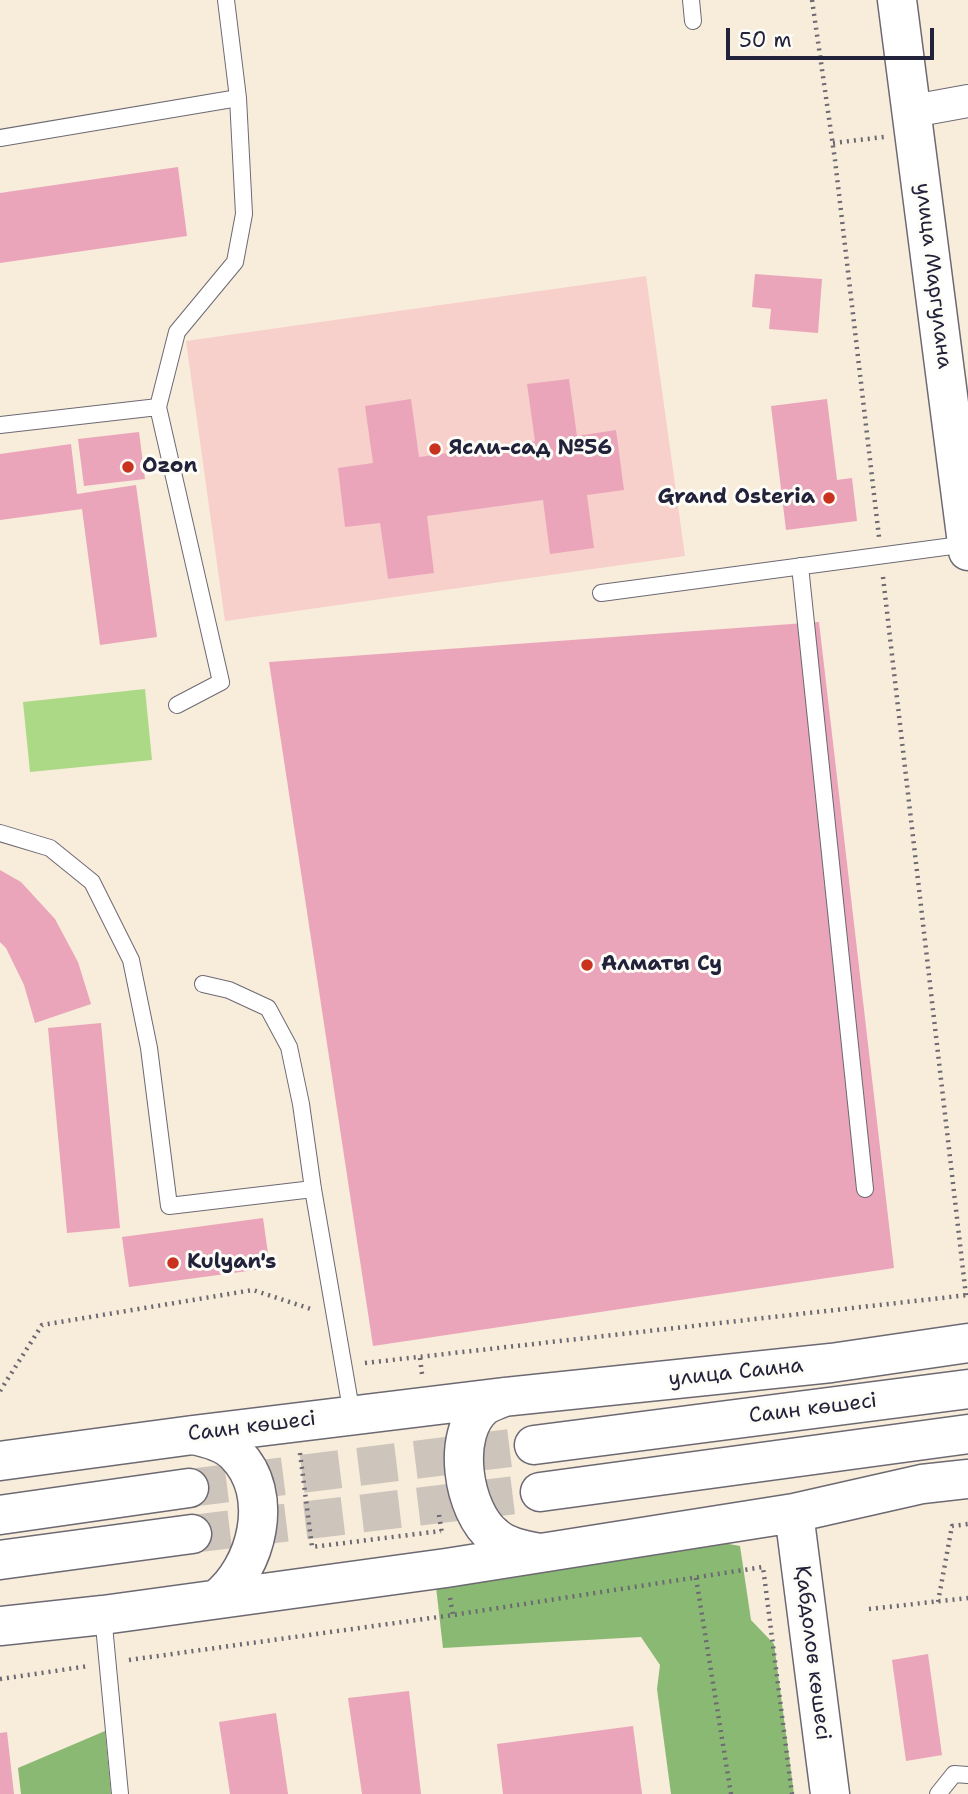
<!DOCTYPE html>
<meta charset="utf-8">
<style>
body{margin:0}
#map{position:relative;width:968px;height:1794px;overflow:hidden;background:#f8ecdb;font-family:"Shantell Sans",sans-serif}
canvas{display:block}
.scale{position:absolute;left:726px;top:28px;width:208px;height:32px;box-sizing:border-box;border:4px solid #22223b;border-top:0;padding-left:9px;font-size:21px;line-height:24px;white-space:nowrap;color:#22223b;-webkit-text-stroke:5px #fdfcf7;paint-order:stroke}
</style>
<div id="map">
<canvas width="968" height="1794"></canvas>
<div class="scale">50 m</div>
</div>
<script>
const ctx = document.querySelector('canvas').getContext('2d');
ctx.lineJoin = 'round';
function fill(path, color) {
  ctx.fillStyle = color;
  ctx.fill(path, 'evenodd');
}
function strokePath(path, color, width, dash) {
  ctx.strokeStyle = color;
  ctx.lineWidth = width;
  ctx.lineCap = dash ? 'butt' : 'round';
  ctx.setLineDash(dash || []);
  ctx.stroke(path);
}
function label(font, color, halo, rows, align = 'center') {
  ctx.font = font + ' "Shantell Sans",sans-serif';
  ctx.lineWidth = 6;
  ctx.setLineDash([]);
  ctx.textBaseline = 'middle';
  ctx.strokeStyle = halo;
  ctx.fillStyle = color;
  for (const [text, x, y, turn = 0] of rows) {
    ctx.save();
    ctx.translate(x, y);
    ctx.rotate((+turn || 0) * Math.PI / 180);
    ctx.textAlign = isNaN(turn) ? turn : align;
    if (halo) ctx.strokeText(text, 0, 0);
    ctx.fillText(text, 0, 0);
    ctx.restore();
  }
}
const built = new Path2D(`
 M646,276L685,556L225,621L186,341Z`);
const green = new Path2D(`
 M145,689L152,760L30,772L23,702Z`);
const forest = new Path2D(`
 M718,1542L740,1546L751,1620L774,1644L794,1794H671L657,1689L660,1665L641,1637L443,1648L436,1587Z
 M105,1731L111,1794H21L18,1768Z`);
const building = new Path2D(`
 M178,167L187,236L0,263V193Z
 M755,274L822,279L818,333L769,329L771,309L752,307Z
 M569,379L577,436L616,430L624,490L587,495L594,548L550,554L543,500L427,516L434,573L388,579L380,523L345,527L338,468L373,463L365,406L411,399L419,457L535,441L527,384Z
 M827,399L837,480L852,478L857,521L786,530L771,406Z
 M139,432L145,479L84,486L78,439Z
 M71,444L77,494L136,485L157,637L100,645L82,509L0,520V454Z
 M819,622L894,1268L373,1346L269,662Z
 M0,870L21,882L55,919L78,962L91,1004L35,1023L24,985L6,948L0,942Z
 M101,1023L120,1228L67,1233L48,1028Z
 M263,1218L270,1268L129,1287L122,1237Z
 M928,1654L942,1755L906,1761L892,1660Z
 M409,1691L421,1794H362L348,1698Z
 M276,1713L288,1794H230L219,1722Z
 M633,1726L642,1794H503L497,1744Z
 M7,1732L14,1794H0V1733Z`);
const primaryTunnel = new Path2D(`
 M189,1488L534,1445
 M192,1534L540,1492`);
const path = new Path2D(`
 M812,0L835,160L879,537
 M833,143L884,137
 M883,577L966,1296
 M420,1358L422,1374
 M365,1363L968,1295
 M0,1391L42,1325L253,1290L314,1310
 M300,1453L312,1547L441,1531
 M439,1515L442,1534
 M696,1578L731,1794
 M450,1598L453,1615
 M938,1602L952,1526L968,1524
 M869,1609L968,1598
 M129,1660L453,1615L763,1567L792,1794
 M0,1679L89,1666`);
const lane = new Path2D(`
 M691,0L693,21
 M0,138L238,98
 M0,425L158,407
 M800,566L865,1189
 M601,593L968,544
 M177,705L221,682L158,407L177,332L235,262L244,214L238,98L226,0
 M0,833L50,848L92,882L131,960L149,1048L169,1206L313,1189
 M203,984L229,990L268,1008L289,1047L301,1104L313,1189L352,1415
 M103,1615L120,1794
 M938,1794L954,1774L968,1775`);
const street = new Path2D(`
 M913,111L968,101`);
const secondary = new Path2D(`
 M897,0L968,551
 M504,1397C497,1400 490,1402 484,1406C450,1433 463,1512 494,1536C506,1547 524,1550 540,1553
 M193,1435C208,1438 225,1442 236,1454C276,1494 257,1568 217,1599
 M0,1461L193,1435L504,1397L831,1363L968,1343
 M794,1513L830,1794
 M0,1626L103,1615L446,1568L794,1513L922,1484L968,1479`);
const primary = new Path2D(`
 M534,1445L968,1389
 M540,1492L968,1434
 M0,1515L189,1488
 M0,1560L192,1534`);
const markers = [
 [435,449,7,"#c8321e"],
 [128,467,7,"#c8321e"],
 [829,498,7,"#c8321e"],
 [587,965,7,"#c8321e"],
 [173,1263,7,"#c8321e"]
];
const streetNames = [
 ["улица Маргулана",933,276,83],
 ["улица Саина",736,1373,-6],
 ["Саин көшесі",813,1409,-7],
 ["Саин көшесі",252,1427,-7],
 ["Қабдолов көшесі",812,1653,83]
];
const poiNames = [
 ["Ясли-сад №56",449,449],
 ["Ozon",142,467],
 ["Grand Osteria",815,498,"right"],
 ["Алматы Су",601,965],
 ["Kulyan's",187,1263]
];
fill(built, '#f7d0cb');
fill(green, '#acd985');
fill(forest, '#89b972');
fill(building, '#eaa5ba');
strokePath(primaryTunnel, '#cdc4bb', 38, [38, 19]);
strokePath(lane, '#6d6973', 18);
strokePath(street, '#6d6973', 34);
strokePath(secondary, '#6d6973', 41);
strokePath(primary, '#6d6973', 41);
strokePath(path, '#6d6973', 4.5, [2, 5]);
strokePath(lane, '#fff', 16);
strokePath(street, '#fff', 32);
strokePath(secondary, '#fff', 38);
strokePath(primary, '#fff', 38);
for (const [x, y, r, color] of markers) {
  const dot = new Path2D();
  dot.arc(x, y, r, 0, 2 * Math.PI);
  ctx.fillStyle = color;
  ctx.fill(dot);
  strokePath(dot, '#fdfcf7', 2.5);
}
label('21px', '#22223b', '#fdfcf7', streetNames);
label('bold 21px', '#22223b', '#fdfcf7', poiNames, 'left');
</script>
